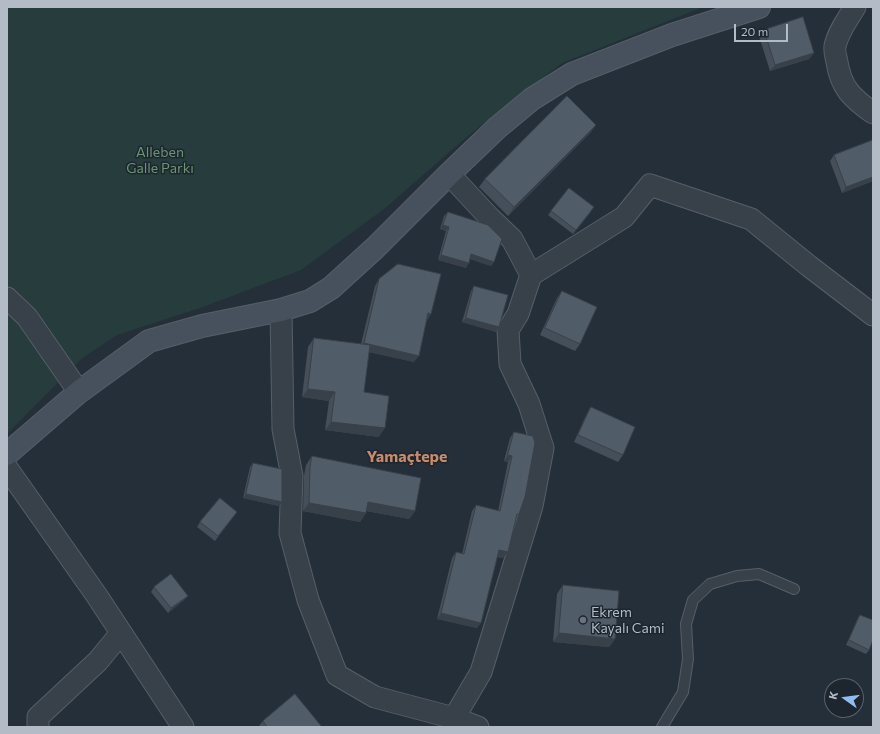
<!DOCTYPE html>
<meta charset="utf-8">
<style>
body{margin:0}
#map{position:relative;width:880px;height:734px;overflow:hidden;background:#252f3a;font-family:Commissioner,sans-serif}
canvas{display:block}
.frame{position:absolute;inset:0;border:8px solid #b3bcc6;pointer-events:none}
.north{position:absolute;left:824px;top:678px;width:40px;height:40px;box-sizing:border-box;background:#1d262f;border:1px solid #59626b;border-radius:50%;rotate:284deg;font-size:11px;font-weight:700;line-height:16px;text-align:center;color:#b3bcc6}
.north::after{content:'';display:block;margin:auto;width:14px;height:18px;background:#8fbdef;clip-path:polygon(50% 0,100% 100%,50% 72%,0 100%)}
.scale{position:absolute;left:734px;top:24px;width:54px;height:18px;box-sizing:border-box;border:2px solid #b3bcc6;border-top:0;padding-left:5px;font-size:12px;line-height:14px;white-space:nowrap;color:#b3bcc6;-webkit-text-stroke:3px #1d262f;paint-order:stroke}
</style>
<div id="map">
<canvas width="880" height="734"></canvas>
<div class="frame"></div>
<div class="north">K</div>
<div class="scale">20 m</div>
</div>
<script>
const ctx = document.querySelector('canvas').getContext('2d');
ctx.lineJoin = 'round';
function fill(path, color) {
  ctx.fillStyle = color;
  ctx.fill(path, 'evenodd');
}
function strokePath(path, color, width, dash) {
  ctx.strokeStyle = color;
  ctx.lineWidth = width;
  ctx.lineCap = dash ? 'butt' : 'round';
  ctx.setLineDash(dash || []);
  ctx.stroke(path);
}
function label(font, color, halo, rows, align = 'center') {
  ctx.font = font + ' Commissioner,sans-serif';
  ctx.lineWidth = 3;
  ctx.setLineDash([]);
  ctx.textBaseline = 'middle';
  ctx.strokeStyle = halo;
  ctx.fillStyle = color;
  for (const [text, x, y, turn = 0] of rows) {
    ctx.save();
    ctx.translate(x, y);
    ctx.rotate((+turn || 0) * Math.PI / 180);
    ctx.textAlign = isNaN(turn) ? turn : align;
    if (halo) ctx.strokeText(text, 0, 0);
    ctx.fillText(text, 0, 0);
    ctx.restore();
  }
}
const green = new Path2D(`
 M7,7H703L562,63L469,135L384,209L301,270L203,307L117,335L81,359L7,434Z`);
const lane = new Path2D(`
 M662,727L683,692L688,659L686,624L693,600L710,584L737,576L759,574L794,589`);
const street = new Path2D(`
 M855,7C848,19 838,32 835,46C834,51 836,57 837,62C841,88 852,98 873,113
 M449,174L489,217L512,239L531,275L518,314L508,330L510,364L529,404L543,448L532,506L481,672L454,718L452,727
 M531,275L624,217L650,185L751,219L809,266L873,315
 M7,298L27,317L79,392
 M281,310L283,429L292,476L290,533L308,600L337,675L375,697L454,718L478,727
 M7,468L97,596L183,727
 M38,727V717L98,661L121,633`);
const secondary = new Path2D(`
 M7,454L79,392L149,341L202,326L281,310L310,301L331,288L375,248L449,174L497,128L532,99L572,74L672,35L759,7`);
const wall = new Path2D(`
 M764,30L814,53L809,59L770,71L759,36Z
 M596,125L590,133L508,216L479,187L485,179Z
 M834,155L873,181L842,193L830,161Z
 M551,211L591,212L573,234L548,215Z
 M448,212L494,262L491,266L470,259L466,268L438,260L446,231L440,229L444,216Z
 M379,279L431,314L427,320L414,362L369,352L364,392L379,437L325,430L329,401L302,397L308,347L314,338L361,344L375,286Z
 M474,286L496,332L462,322L471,291Z
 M562,291L580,344L575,351L540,335L557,298Z
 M591,407L623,455L618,462L574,442L587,413Z
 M514,432L516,519L503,558L497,557L477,628L437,619L452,558L456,552L462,554L472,511L476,505L498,511L508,462L504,461L510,438Z
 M312,456L415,511L409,519L366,511V513L360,522L303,511L304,476L306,465Z
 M253,463L279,506L243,498L250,467Z
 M234,516L215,541L197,527L200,522Z
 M563,585L615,639L609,647L553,642L557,594Z
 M154,587L188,596L184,600L168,613L151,592Z
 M860,615L869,650L866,654L846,645L857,620Z
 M263,721L322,727H258Z`);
const shadedWall = new Path2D(`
 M814,53L809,59L770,71L775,65Z
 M596,125L590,133L508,216L514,207Z
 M873,177V181L842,193L846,187Z
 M443,225L449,227L446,231L440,229Z
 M471,254L494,262L491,266L468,258Z
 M441,255L469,263L466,268L438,260Z
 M428,313L431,314L427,321Z
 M466,318L499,327L496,332L462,322Z
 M364,343L419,356L414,362L359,350Z
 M308,389L335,392L329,401L302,397Z
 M331,422L385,428L379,437L325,430Z
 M508,455L512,456L508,462L504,461Z
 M246,494L282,502L279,506L243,498Z
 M368,502L415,511L409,519L362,510Z
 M309,503L366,513L360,522L303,511Z
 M499,550L508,552L503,558L495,556Z
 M188,596L184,600L168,613L171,608Z
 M441,613L481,623L477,628L437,619Z
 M559,633L615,639L609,647L553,642Z`);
const building = new Path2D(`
 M803,17L814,53L775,65L764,30Z
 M567,96L596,125L514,207L485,179Z
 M873,140V177L846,187L834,155Z
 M569,188L594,207L576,230L551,211Z
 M448,212L488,225L502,239L494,262L471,254L469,263L441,255L449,227L443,225Z
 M398,264L441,274L431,314L428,313L419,356L364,343L379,279Z
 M474,286L508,295L499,327L466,318Z
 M562,291L597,307L580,344L545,328Z
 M314,338L370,345L364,392L389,396L385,428L331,422L335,392L308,389Z
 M591,407L635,427L623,455L578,435Z
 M514,432L533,436L535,443L525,497L519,514H517L508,552L499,550L481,623L441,613L456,552L464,554L476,505L500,511L512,456L508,455Z
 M312,456L421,478L415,511L368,502L366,513L309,503L310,468Z
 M253,463L282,469V502L246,494Z
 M220,498L237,512L218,536L200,522Z
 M171,574L188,596L171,608L154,587Z
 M563,585L619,591L615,639L559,633Z
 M860,615L873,620V640L869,650L849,640Z
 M295,694L322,727H267L263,721Z`);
const markers = [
 [583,620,4,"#6b7280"]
];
const parkNames = [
 ["Alleben",160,152],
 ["Galle Parkı",160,168]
];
const poiNames = [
 ["Ekrem",591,612],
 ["Kayalı Cami",591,628]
];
const quarterNames = [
 ["Yamaçtepe",407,457]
];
fill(green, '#273c3c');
strokePath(lane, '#565f68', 12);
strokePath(street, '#565f68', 23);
strokePath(secondary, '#565f68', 24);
strokePath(lane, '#38414a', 10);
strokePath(street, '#38414a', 21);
strokePath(secondary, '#46515d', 22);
fill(wall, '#454f59');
fill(shadedWall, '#384049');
fill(building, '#505c68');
strokePath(building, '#384049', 1);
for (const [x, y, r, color] of markers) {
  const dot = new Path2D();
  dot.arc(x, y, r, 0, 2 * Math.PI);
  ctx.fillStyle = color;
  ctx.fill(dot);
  strokePath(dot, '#1d262f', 1.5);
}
label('14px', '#6c9572', '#1d262f', parkNames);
label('14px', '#b3bcc6', '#1d262f', poiNames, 'left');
label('bold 16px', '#cb8b69', '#1d262f', quarterNames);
</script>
